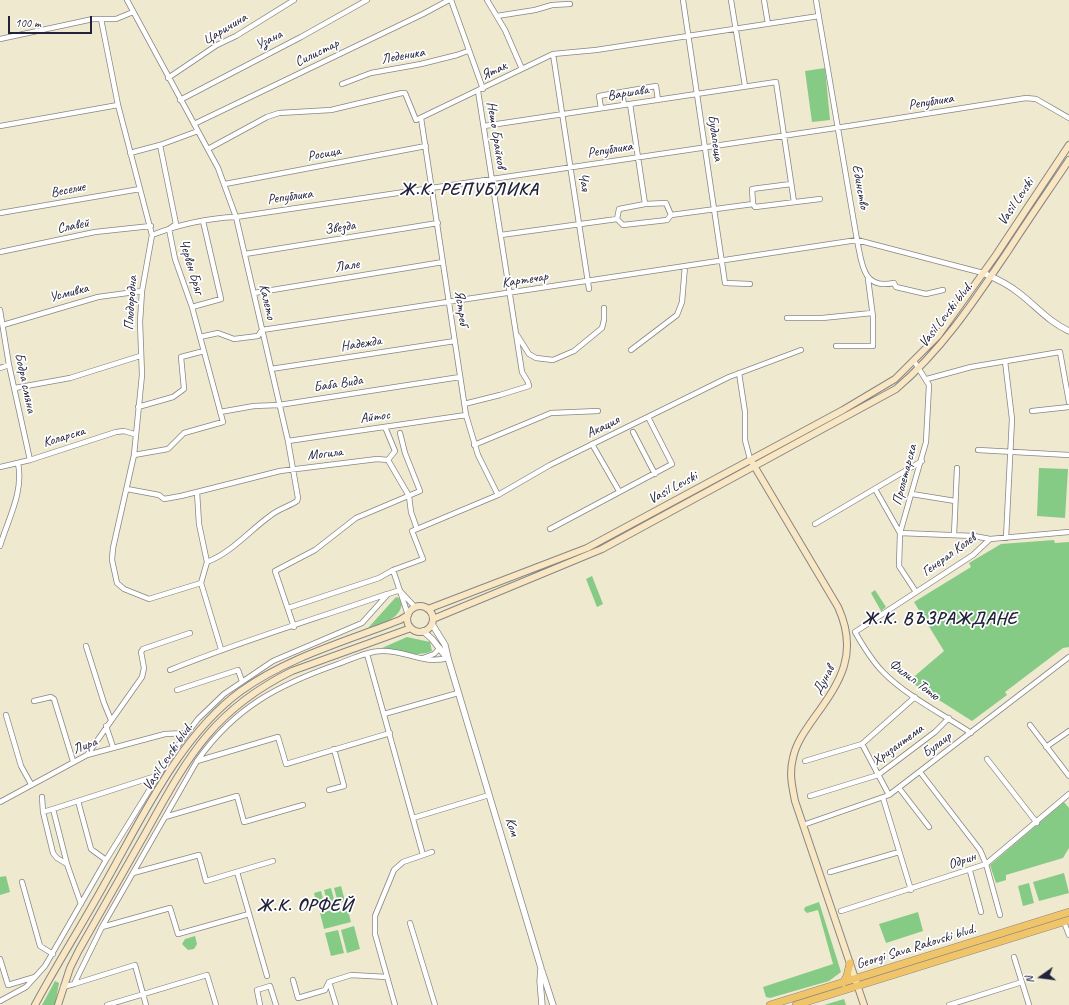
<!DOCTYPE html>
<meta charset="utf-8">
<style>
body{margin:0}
#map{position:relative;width:1069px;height:1005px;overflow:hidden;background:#efe9cf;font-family:Caveat,sans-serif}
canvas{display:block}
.north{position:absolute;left:1021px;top:957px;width:40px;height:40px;-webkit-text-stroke:3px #fff;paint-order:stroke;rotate:256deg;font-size:11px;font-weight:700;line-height:16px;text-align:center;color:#22223b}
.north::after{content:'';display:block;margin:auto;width:14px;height:18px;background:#22223b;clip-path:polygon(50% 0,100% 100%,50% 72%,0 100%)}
.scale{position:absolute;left:8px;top:16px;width:84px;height:18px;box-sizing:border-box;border:2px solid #22223b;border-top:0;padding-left:5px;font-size:12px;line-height:14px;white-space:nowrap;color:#22223b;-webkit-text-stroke:3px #fff;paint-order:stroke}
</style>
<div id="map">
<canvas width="1069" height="1005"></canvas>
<div class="north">N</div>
<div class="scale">100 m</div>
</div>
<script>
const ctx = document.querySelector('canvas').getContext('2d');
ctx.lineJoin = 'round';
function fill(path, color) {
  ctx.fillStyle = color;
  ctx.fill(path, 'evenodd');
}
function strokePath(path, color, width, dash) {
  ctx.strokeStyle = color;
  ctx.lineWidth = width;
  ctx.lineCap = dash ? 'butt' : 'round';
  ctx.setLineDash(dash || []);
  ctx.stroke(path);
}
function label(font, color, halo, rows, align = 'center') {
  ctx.font = font + ' Caveat,sans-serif';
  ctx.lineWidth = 3.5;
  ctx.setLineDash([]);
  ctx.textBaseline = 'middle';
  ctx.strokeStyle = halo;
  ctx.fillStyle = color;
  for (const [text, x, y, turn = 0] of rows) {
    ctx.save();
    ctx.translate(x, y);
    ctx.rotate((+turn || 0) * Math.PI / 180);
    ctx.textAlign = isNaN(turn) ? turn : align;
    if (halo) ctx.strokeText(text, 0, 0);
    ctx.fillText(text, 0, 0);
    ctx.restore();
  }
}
const green = new Path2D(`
 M825,68L830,120L812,122L805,71Z
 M1039,468L1068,469L1065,518L1037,516Z
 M1054,540L1055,543L1069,542V647L1063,648L1005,692L1007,695L972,721L909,681L944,651L914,602L971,567L969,563L1001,544Z
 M592,576L603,604L597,607L586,579Z
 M875,590L886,607L881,611L871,593Z
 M396,597L399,598L402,604C399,620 382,623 368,628Z
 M407,637L430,642L432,651C418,658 397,651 382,648Z
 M1064,802L1069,808V848L1063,858L1006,875V880L996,883L990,865Z
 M1064,873L1069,893L1039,901L1033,882Z
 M6,876L10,892L0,895V877Z
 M1029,883L1034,903L1023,906L1018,886Z
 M341,886L345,901L338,903L334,888Z
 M331,888L335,903L328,905L324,890Z
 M321,891L325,906L318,908L314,893Z
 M819,902L841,972L829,981L770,998L766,997L763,987L833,964L818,910L807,913L804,910L805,907Z
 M347,906L351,922L324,929L320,913Z
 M918,912L923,931L886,943L879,924Z
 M354,926L360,949L347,953L341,930Z
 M338,930L344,953L331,956L325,933Z
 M195,936L197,944L194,949L188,950L182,944L185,939Z
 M55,981L59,983L55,1005H42Z
 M844,999L846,1005H824Z`);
const minor = new Path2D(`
 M127,0L218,168L236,217L288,441L298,498L297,501C288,507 278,509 270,516C249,531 231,553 207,562L201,583
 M451,0L483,89
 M487,0L505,30L522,69
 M683,0L725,283L750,284
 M731,0L745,86
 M764,0L768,24
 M816,0L857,240C862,263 862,290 894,283L896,287L926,294L943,290
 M497,16L535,10L552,5L570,4
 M101,19L118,105L152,235L142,291L140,322L142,375L134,455L113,548L112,560L117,583L124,589L149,599L201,583L221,649
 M0,39L93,19H116L133,12
 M553,54L589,289
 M168,78L217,45L236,36L294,0
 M342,84L371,73L421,64L457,55L468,51
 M622,92L624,105
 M180,100L301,37L367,0
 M630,104L645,204
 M601,108L599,96L656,86L658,100
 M421,118L466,415L478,455L498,495
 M194,124L423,14L449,0
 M0,126L118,105
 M484,126L776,82L794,202
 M208,149L267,117L279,113L331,110L402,93H405L416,120L553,54L596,50L819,16
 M130,153L160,145L198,131
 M225,184L426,146
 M791,184L752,189L753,204L755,207L820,199
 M0,213L140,189
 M617,219L619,209L645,204L666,203L671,215L753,204
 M152,235C178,225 208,218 236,217L849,126L1026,98L1036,99L1069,118
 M501,235L617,219L623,225L667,220L671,215
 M0,252L95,232L151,226
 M245,254L438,223
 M254,293L443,262
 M192,307L221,299L203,221
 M0,310L9,365L30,460
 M787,318H822L872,313
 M3,325L98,297L142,291
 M517,335L529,354L536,358L553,360L574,351L602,328L604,320V308
 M200,337L218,333L234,339L258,336L262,330L857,240L983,273
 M836,346H873V317L868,279
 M631,350L677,315L682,302L685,266
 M914,361L929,385L926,442L900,533L899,566L916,592
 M1005,361L1012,419L1006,538
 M0,368L9,365
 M271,369L455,341
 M739,373L745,412V440L750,459
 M927,379L971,367L1060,352L1069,402
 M15,388L70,378L140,356
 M464,404L500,395L529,386L528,382L522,372L478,91
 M138,407L173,397L184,389L181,357L204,351
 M1032,411L1069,407
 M220,412L254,406L279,405L460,377
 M385,427L395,451L388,460
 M633,432L655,474
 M288,441L466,415
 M592,444L619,491
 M474,445L551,413L598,411
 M978,450L1069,455
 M134,455L168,449L184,433L223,422L192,307L175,259L169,229L176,224L160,145
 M0,467L30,460L116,432L124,431L134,434
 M127,489L159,495L164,499L181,496L280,471L377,459L388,460L409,496L411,512L417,529L412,531L423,559L393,570
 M875,489L900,533L974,536L990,539
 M197,492L199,524L207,562
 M912,494L955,501
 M815,524L922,461
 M417,529L498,495L550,465L729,377L801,350
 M550,529L672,464L648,417
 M954,535L957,468
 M0,546C8,519 24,492 18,463
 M288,608L379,578L393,570L408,615
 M294,627L275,571L315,550L356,518L420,491L405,453L400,433
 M86,646L104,703L111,720
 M367,654L423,855
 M423,658L434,654L440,648
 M170,670C241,641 315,619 387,594
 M177,690L238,670L242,681
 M34,701L51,697L54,699L73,761
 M384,714L458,693
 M6,715L21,766L31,784
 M1030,725L1069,776
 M106,726L113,747
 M971,733C944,715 905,695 883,672C872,661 863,646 855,632L973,555L990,539L1069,532
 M862,744L889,795
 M1046,747L1069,731
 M87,755L142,677L144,668L141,652L143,649L190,633
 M987,759L1037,823
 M197,761L278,737L286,764L390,733
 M805,761L862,744L915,697
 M920,772L980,850L986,864L1000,915
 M899,788L929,827
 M329,790L344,786L334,749
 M810,796L878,775L935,732L949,718
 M42,797L43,812L53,853L57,858L67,864
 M883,798L911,890
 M78,801L91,849L106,860
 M0,802L87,755L165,734L186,733
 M53,809L159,775
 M43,812L53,809L67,864L81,904
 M165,817L237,796L244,822L303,805
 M413,818L489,795
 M803,825L889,795L1069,657
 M970,871L981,912
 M237,872L267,976
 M830,872L899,852
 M133,873L199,855L206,881L273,861
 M22,882L40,946L53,954
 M841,911L986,864L1069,794
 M1064,922L1069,935
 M410,923L435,1005
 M102,927L170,908L178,934L249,914
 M1014,957L1029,1005
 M0,959L8,985L35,977
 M293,980L298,998L325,990L329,982L351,975L387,977
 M329,982L336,1005
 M74,984L135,965L146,1005
 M63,987L74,984L102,927L197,761C235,707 278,685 338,664C352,659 367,651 382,651C406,650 422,665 448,658
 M0,1001L26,987L45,966L106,860L173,752L198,719L224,694L273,661L362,623L388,594L397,591L401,592L415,607
 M107,1005L207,975L216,1005
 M260,1005L257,990L270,986L276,1005
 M395,1005L375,934V916L394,870L403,862L432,852
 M949,1005L1022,982`);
const tertiary = new Path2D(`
 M983,273C995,278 1008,284 1019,293C1036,306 1049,322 1069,331
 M432,624L445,645L448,658L541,968L540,981L542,1005
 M423,631L432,639L447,658
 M542,971L553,1005`);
const secondary = new Path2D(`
 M753,464L838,607C859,653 841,681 814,718C805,731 796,743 793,758C789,773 792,786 795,801L864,1005
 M407 619a13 13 0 1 1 26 0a13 13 0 1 1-26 0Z
 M428,609L587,548L843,410L895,379L938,336L996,255L1069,145
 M433,619L602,549L896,389C942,350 975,300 1008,251C1028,220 1049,190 1069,160
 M35,1005C57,964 82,925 104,885C141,820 180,735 241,691C288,657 347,641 400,620L408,615
 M58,1005L70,968L79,950C101,912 123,873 145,834C187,759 211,711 292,671L411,628`);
const primary = new Path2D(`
 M843,983L847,976L850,963
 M770,1005L1069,912
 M796,1005L1069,920`);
const streetNames = [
 ["Царичина",225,29,-31],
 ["Узана",269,40,-27],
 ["Силистар",317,53,-26],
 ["Леденика",403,56,-10],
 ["Ятак",494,71,-26],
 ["Варшава",628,93,-9],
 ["Република",931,102,-9],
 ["Нешо Брайков",496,135,81],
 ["Будапеща",715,138,82],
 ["Република",610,150,-9],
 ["Росица",324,154,-11],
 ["Чая",584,182,82],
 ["Единство",860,187,80],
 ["Веселие",68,190,-11],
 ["Република",290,197,-8],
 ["Vasil Levski",1016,202,-56],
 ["Славей",73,226,-11],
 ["Звезда",340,228,-9],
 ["Лале",347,266,-9],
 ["Червен Бряг",191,267,73],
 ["Картечар",525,280,-9],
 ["Усмивка",69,293,-15],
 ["Калето",267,302,77],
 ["Плодородна",131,303,-86],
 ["Ястреб",461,308,82],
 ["Vasil Levski blvd.",946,315,-52],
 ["Надежда",361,344,-9],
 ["Бодра смяна",25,383,78],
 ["Баба Вида",338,384,-9],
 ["Айтос",375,417,-8],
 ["Акация",603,427,-26],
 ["Коларска",64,437,-17],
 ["Могила",325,454,-7],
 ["Пролетарска",905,475,-75],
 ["Vasil Levski",673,488,-28],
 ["Генерал Колев",949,555,-36],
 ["Дунав",824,680,-61],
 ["Филип Тотю",914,680,37],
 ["Хризантема",898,745,-36],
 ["Булаир",937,745,-37],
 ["Лира",85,746,-21],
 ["Vasil Levski blvd.",168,757,-56],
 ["Ком",512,827,73],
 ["Одрин",962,861,-19],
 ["Georgi Sava Rakovski blvd.",916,947,-17]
];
const districtNames = [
 ["Ж.К. РЕПУБЛИКА",469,190],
 ["Ж.К. ВЪЗРАЖДАНЕ",940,619],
 ["Ж.К. ОРФЕЙ",305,906]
];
fill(green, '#86cb85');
strokePath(minor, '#888685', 6);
strokePath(tertiary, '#888685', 7);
strokePath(secondary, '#888685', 8);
strokePath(primary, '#888685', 8);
strokePath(minor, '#fff', 4.5);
strokePath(tertiary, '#fff', 5.5);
strokePath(secondary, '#f9e7c3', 6);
strokePath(primary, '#f0c469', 7);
label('14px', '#22223b', '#fff', streetNames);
ctx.letterSpacing = '1px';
label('bold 18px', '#22223b', '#fff', districtNames);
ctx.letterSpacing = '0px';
</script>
